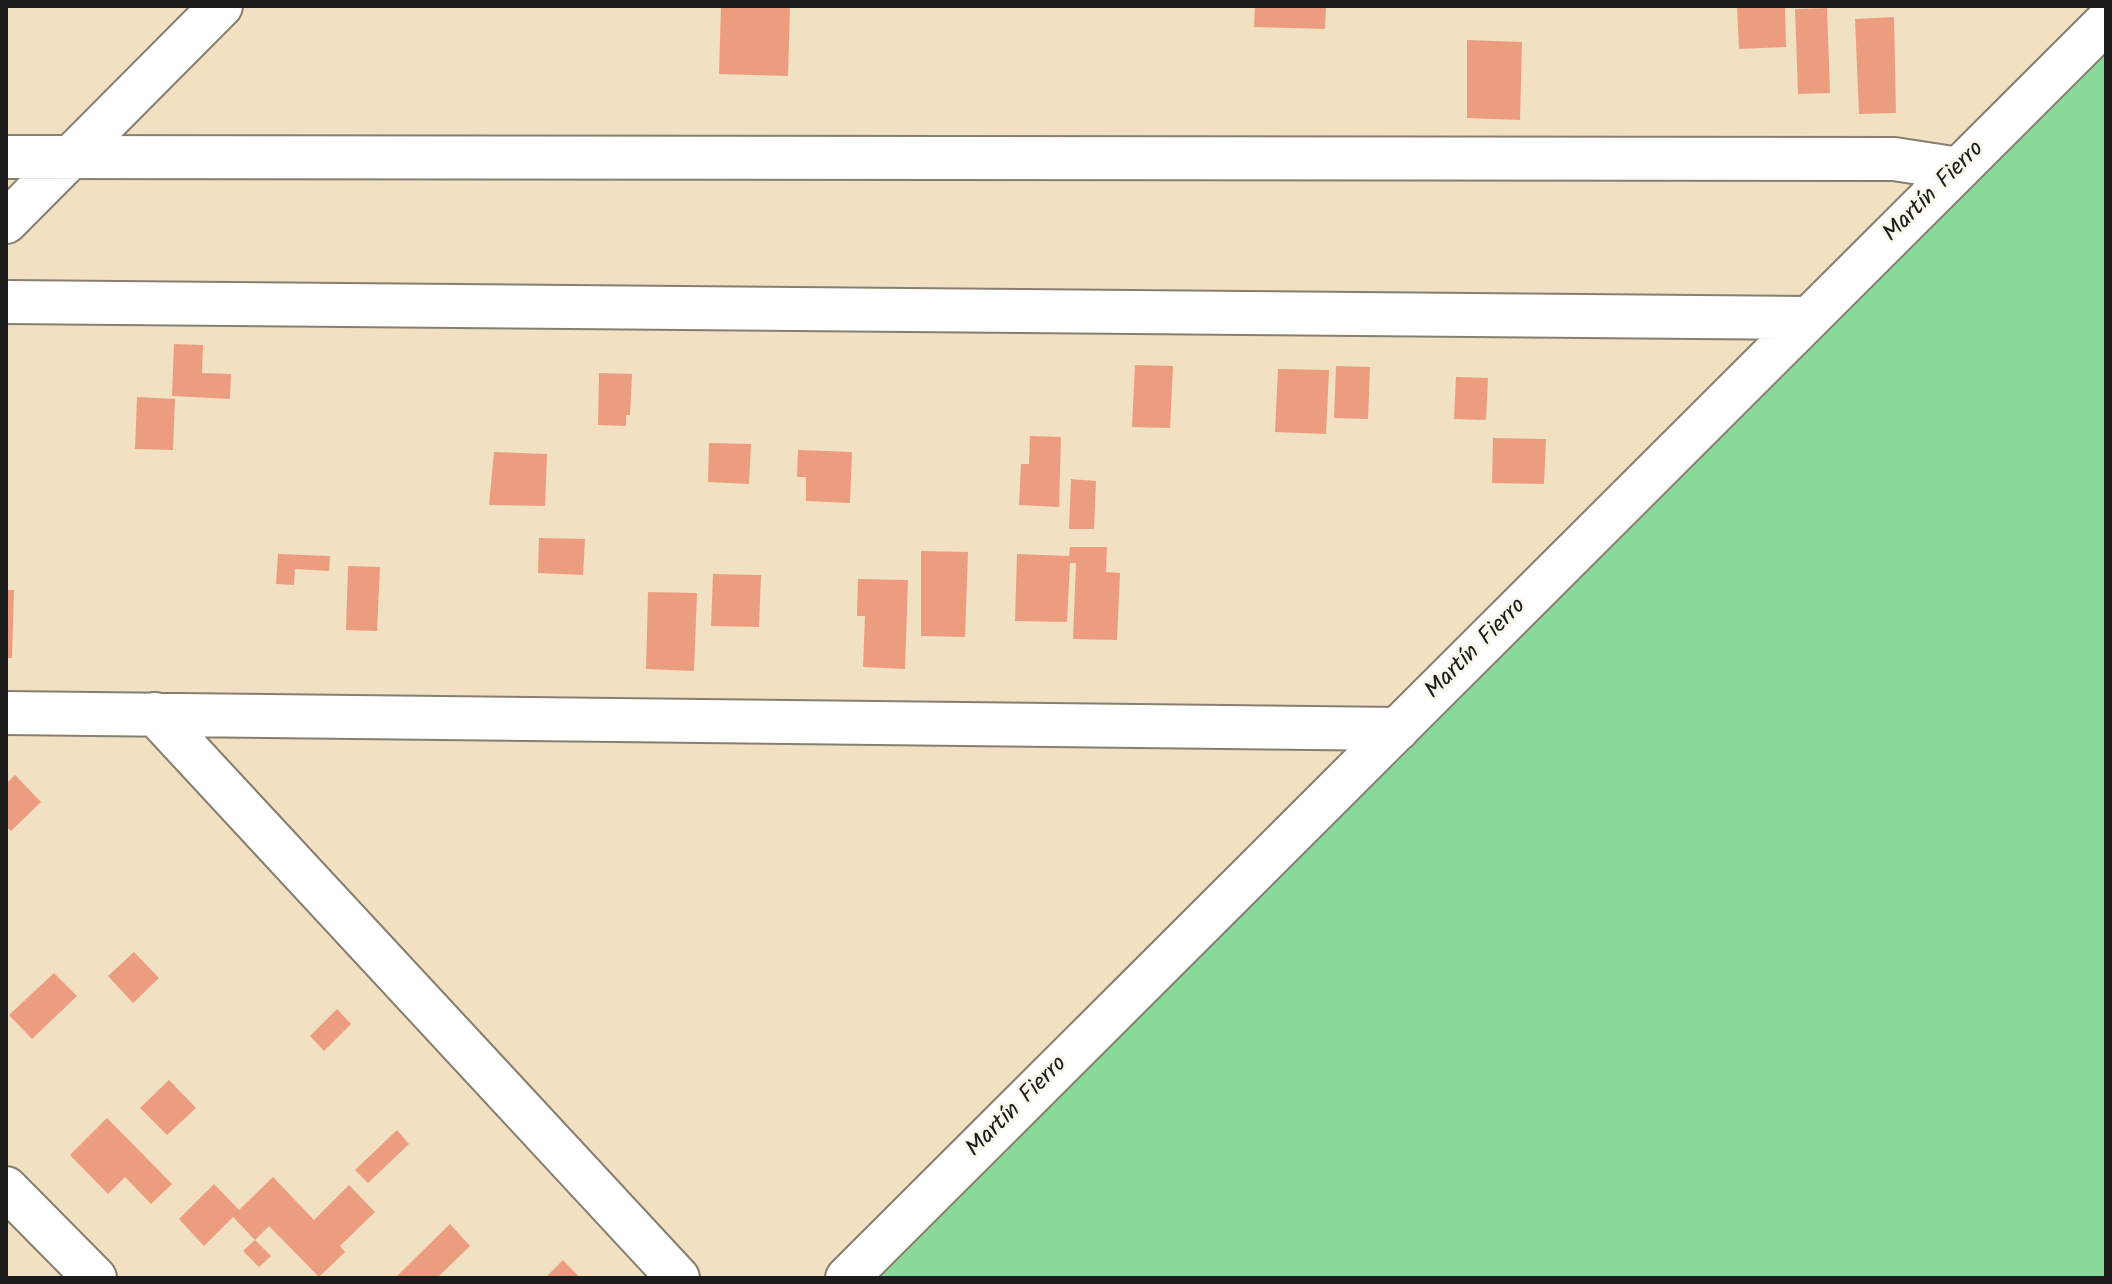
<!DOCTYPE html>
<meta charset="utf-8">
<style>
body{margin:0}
#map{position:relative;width:2112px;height:1284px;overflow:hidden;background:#f1e0c2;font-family:Kalam,sans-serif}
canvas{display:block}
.frame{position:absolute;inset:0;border:8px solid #1c1c1c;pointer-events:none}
</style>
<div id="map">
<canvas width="2112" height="1284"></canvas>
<div class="frame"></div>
</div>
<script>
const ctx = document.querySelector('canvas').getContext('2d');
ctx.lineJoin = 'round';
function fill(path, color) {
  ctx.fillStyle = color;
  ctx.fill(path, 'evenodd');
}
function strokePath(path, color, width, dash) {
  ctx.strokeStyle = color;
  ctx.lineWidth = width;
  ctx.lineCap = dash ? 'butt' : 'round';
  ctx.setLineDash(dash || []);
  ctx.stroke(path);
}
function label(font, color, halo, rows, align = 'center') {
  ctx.font = font + ' Kalam,sans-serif';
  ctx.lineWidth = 6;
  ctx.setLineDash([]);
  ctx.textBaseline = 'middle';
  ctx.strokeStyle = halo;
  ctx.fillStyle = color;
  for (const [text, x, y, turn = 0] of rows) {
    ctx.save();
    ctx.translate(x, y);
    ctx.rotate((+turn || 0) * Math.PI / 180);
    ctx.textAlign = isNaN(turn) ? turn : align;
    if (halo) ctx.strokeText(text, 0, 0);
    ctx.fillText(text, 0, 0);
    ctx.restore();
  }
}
const green = new Path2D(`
 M2106,25V1278H856Z`);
const building = new Path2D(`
 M721,6L790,7L788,76L719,74Z
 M1255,6H1326L1325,29L1254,27Z
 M1737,6H1785L1786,47L1739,49Z
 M1827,8L1830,93L1798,94L1795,9Z
 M1894,17L1896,113L1859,114L1855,19Z
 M1467,40L1522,42L1520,120L1467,118Z
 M174,344L203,345L202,373L231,374L230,399L172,396Z
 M1135,365L1173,366L1170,428L1132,427Z
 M1336,366L1370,367L1368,419L1334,418Z
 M1278,369L1329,370L1326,434L1275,432Z
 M599,373L632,374L630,415H626V426L598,425Z
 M1456,377L1488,378L1486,420L1454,419Z
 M137,397L175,399L173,450L135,449Z
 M1030,436L1061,437L1059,507L1019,505L1021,464H1029Z
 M1493,438L1546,439L1544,484L1492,483Z
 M709,443L751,444L749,484L708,482Z
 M798,450L852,452L850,503L806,501V477H797Z
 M494,452L547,454L545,506L489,505Z
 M1071,479L1096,481L1094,529H1069Z
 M539,538L585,539L583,575L538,573Z
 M1070,547H1107L1106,572L1120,573L1117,640L1073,639L1076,563H1070L1067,622L1015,621L1017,554L1069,556Z
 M921,551L968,552L965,637L921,636Z
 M278,554L330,556L329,571L295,569L294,585L276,584Z
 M348,566L380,567L377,631L346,630Z
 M713,574L761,575L759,627L711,626Z
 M858,579L908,580L905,669L863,667L865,616H857Z
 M6,590H14L12,658H6Z
 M648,592L697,593L694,671L646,669Z
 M15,775L41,802L11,831L6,826V784Z
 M134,952L159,978L133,1003L108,976Z
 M54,973L77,996L32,1039L9,1015Z
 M337,1009L351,1024L324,1051L310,1036Z
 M169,1080L196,1108L167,1135L140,1108Z
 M107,1118L172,1184L151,1204L125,1177L108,1194L70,1155Z
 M397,1130L409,1144L368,1183L355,1170Z
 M273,1177L314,1220L349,1185L375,1212L340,1246L345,1252L319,1277L269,1226L255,1240L233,1217L204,1246L179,1219L214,1184L239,1210Z
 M450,1224L470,1246L437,1278H399L397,1276Z
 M255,1240L271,1256L259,1267L243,1251Z
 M563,1260L580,1278H545Z`);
const street = new Path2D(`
 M6,157L1894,159L1959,169
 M6,222L221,6
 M6,302L1809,318
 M6,713L1398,729
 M155,714L678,1278
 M6,1188L95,1278
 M847,1278L2106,22`);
const streetNames = [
 ["Martín Fierro",1935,193,-45],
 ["Martín Fierro",1477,650,-45],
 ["Martín Fierro",1018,1108,-45]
];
fill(green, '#89da9a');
fill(building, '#ec9d80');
strokePath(street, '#867e6f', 46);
strokePath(street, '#fff', 42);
label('24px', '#1c1c1c', '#fbf7ec', streetNames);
</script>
